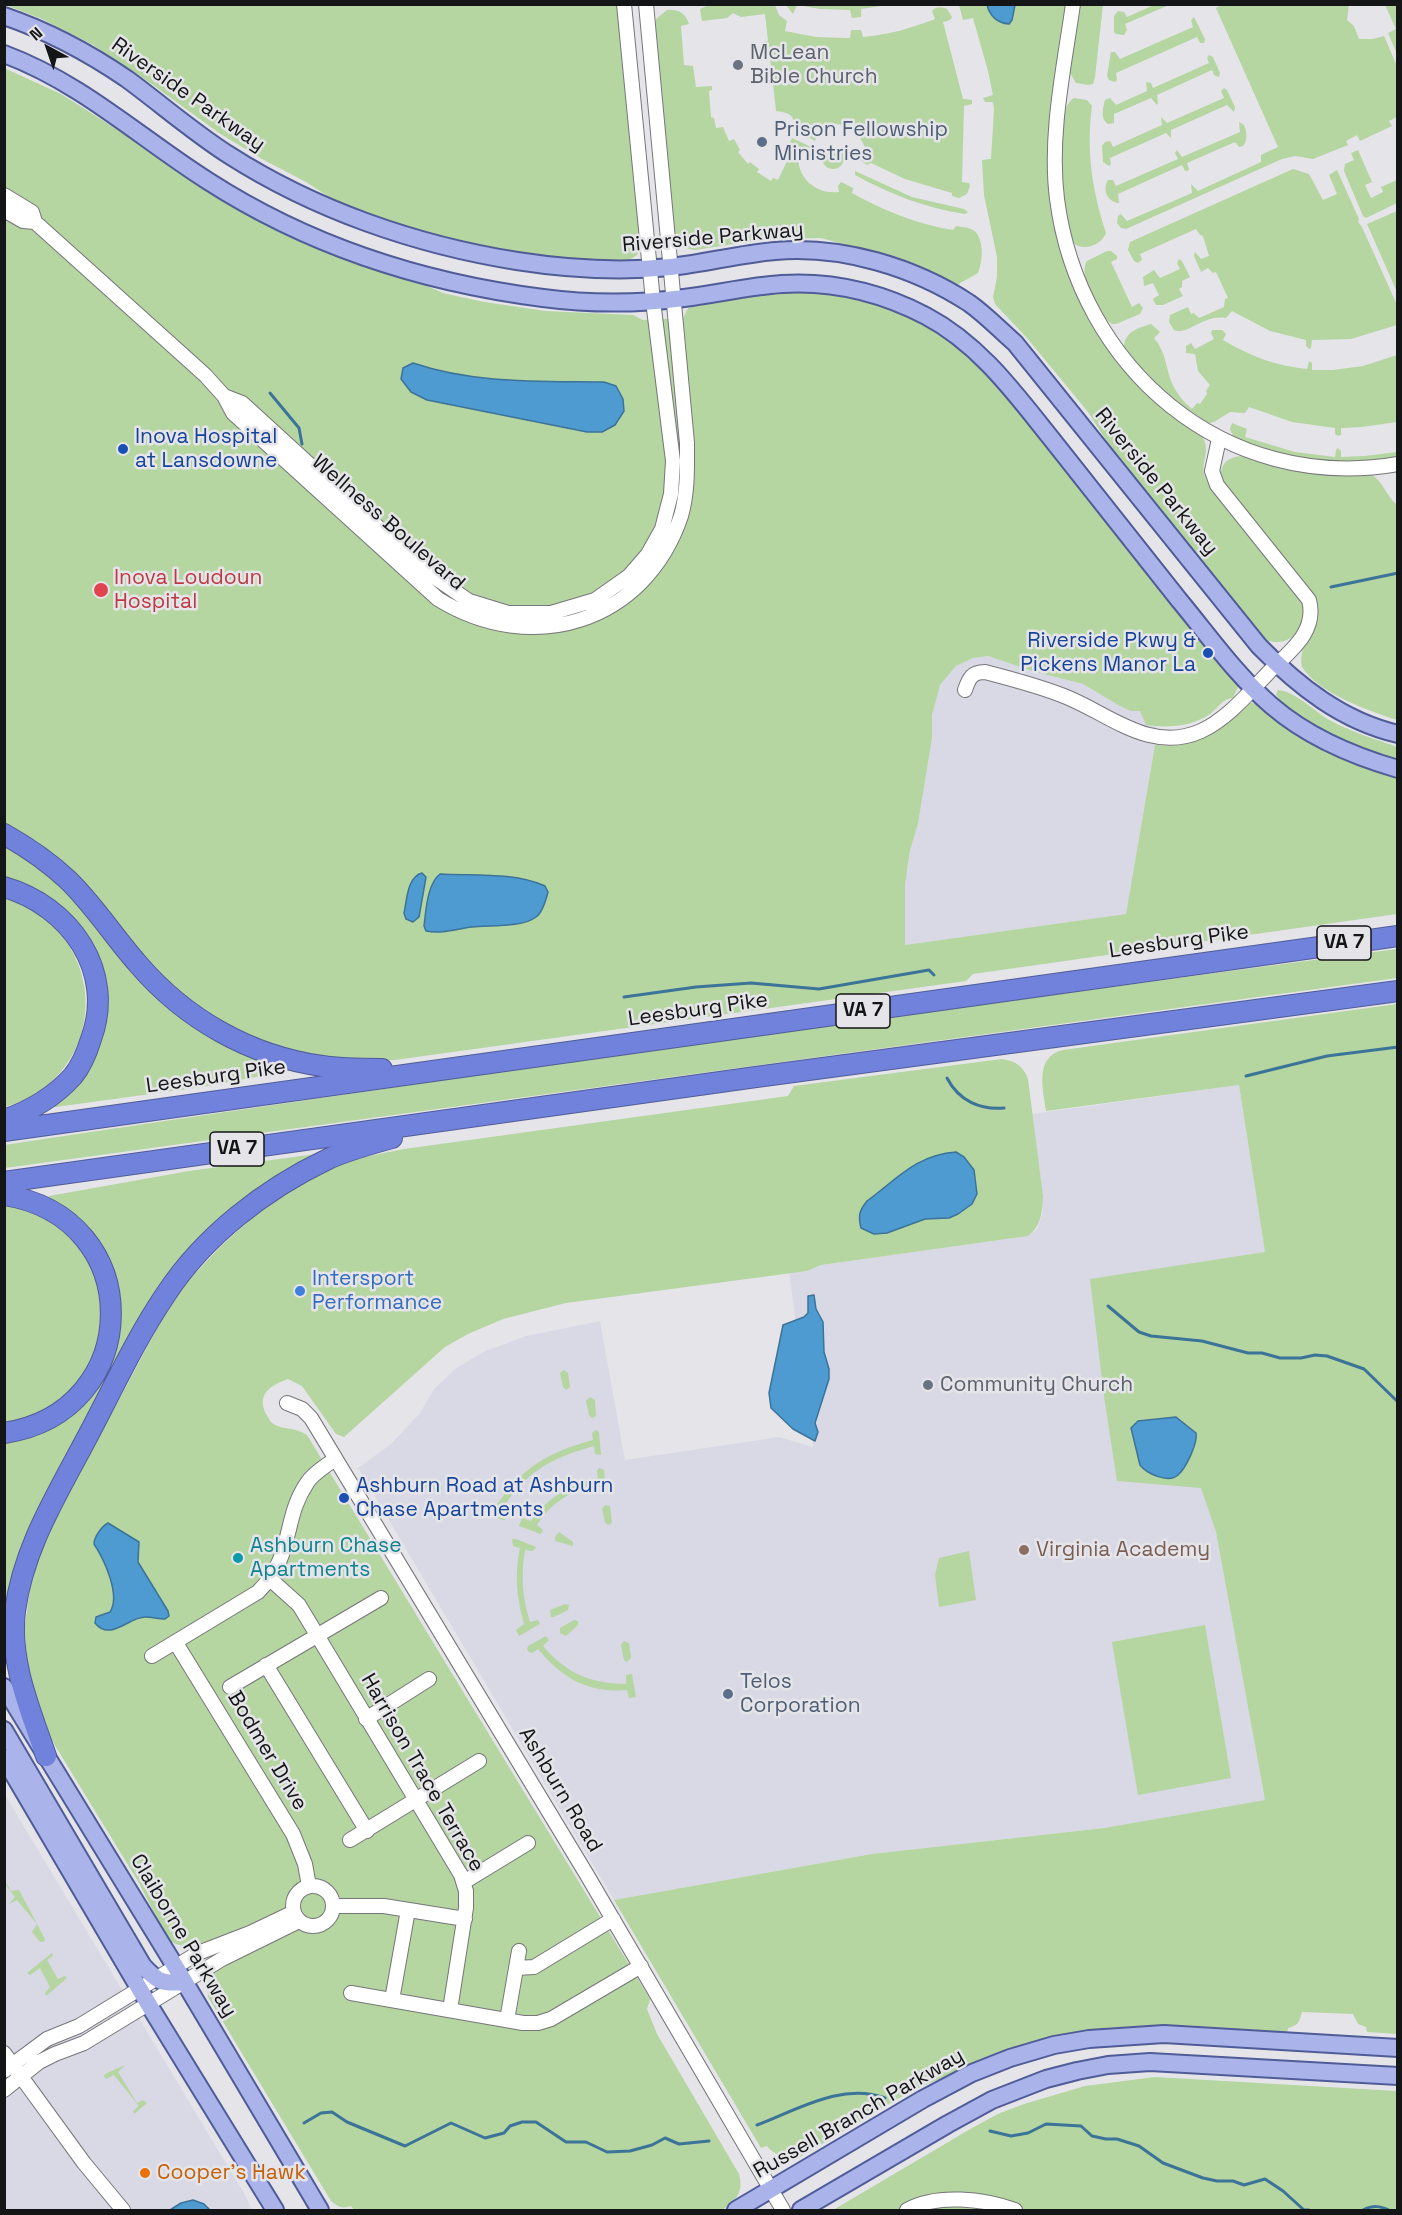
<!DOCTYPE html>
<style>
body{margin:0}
#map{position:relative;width:1402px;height:2215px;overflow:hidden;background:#e5e5e9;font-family:"Space Grotesk",sans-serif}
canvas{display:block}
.frame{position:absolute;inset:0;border:6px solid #141516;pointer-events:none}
.north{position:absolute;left:18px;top:18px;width:60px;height:60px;-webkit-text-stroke:4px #e5e5e9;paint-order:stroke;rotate:320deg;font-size:16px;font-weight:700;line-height:24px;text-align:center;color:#141516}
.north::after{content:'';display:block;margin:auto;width:21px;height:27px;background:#141516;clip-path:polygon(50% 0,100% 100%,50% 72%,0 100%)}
</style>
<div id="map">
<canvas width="1402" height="2215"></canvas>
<div class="frame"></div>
<div class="north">N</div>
</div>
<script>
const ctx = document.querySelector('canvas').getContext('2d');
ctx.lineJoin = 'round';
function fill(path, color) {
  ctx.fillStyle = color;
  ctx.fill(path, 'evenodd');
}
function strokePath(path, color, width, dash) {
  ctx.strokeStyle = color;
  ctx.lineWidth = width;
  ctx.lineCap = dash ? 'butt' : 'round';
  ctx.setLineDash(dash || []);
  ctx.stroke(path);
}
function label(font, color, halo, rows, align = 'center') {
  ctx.font = font + ' "Space Grotesk",sans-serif';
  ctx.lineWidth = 5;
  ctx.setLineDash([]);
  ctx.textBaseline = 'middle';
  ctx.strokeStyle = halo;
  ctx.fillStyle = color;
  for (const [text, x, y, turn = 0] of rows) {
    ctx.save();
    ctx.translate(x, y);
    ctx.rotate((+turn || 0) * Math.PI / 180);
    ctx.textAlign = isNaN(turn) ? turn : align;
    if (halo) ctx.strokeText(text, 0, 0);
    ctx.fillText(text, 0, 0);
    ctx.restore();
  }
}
const built = new Path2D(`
 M988,656L1032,671L1083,684L1120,706L1140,711L1146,724L1156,726L1155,745L1126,914L905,945V885L910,850L918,824L932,738V715L940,685L956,666L973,658Z
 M1239,1085L1265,1252L1090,1280L1202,1488L1216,1532L1265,1800L1104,1828L872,1854L614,1900L358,1468L391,1444L420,1413L434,1389L455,1369L483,1352L526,1336L600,1321L625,1460L779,1437L813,1447L789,1272L807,1271L821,1265L1028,1236L1037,1229L1042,1215L1043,1196L1032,1114Z
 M4,1793L245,2195L252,2210H5Z`);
const green = new Path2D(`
 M1223,4L1349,5L1347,20L1354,26L1359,39H1373L1384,36L1397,66V117L1389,121L1392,126L1360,141L1357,135L1346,141L1348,145L1313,159L1295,156L1282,159L1126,229L1121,228L1117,223L1118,216L1121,214L1127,221L1192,193L1191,184L1198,191L1261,162V155L1278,147L1216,8Z
 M6,5H617L641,247L637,255L626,262L573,261L470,246L372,218L340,204L306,182L262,159L219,133L153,85L93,45L42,19Z
 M709,5H775L779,15L787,21L785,31L816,37L847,38H850L851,30H861L863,37C888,35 912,28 935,19L932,11C936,6 942,7 947,9L952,17L950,20L943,22L963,99L972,100V104L964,106L962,182L969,183L970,186L967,194L959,198L952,196V193L905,179L871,163L867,165L858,158L860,154H867C862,129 834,114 813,131L817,137L815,141C810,138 801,133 798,128C790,115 795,114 776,111L773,84H770L769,80L772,79L769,46H766L765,41H768L765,14L741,17L733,13L727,18L702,21L700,9Z
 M786,5H888L861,9V17L852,18L850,10L820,9L797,5L793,14Z
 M959,5H1067C1061,48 1051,92 1049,136C1045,214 1066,296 1116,358C1131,377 1148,395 1167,410C1176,418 1197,429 1203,438C1210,450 1202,460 1204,473C1205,479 1209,484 1212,490L1302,603C1312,630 1286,651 1261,638L1115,454L1088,412L1027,338L995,304L993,297L997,277V257L984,195L982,160L991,159L994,109L993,102H985L983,98L993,95L988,71L973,18L963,20Z
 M1080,5H1103L1095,77L1093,84L1088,85L1076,83L1070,73Z
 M1154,5H1169L1125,24L1127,30L1124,35L1116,34L1114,32V16L1118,11L1124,12L1127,17Z
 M1385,5H1397V54L1388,33L1396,29Z
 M667,10C677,9 686,13 689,24L681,26L684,65L693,66L696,87L712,86V90L709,91L711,117L714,118L716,128L723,127L729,141L734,139L740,150L738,152L748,164L750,162L759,169L757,172L771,181L773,178L778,180L787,161L783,158L792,138L811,147L807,152L799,150C794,175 814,195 839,192L838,186L841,182L853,188L852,193C884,211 917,224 953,230L956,226C961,227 966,227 971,229C985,235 983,261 978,273L957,285L872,252L821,238L766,239L695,250C685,249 680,246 675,237L654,30L656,19Z
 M1194,17L1205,39L1204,43H1200L1197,37L1116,73L1117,80L1115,82L1109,80L1107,76L1111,52H1115L1120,59L1193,27L1191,20Z
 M1209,55L1213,57L1220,73L1219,77L1214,75L1212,70L1157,95L1158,103L1157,105L1151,98L1114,114V123L1108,124C1100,119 1103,108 1105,100L1110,98L1116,105L1147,91L1146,82L1151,83L1153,88L1209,63L1207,58Z
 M4,68L61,94L151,151L409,278L443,293L484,302L546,311L633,315L643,320L683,318L688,308L694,304C719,300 745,294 770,291C835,284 909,305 959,347C970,357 981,368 992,378L1234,679L1238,687L1233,698C1223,698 1218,708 1210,714C1191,727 1167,728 1146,725L1140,711H1131L1120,706L1083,684L1032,671L988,656L973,658L956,666L940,685L932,715V738L918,824L910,850L905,885V945L1126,914L1155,745C1197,750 1221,730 1250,703H1253L1397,776V914L973,974L966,981L395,1060L350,1063L260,1044L197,1011L5,824Z
 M1224,88L1227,90L1235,107L1234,112L1227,105L1171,130V138L1166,133L1110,158L1111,164L1109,166L1103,162L1102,146L1105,142L1110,141L1113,147L1162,125L1161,117L1167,123L1224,98L1221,91Z
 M1074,98L1087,100L1092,106C1086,151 1092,190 1106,233C1101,246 1082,252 1072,242C1066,216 1049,112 1074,98Z
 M1239,122L1244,125C1247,132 1248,140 1243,146L1239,147L1235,142L1187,163L1189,169L1188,171H1185L1182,165L1118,194L1119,203C1107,202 1102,189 1108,180H1113L1116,186L1178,159L1175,153L1177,150L1182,157L1240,132Z
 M822 158a11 11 0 1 1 22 0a11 11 0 1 1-22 0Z
 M1358,150L1372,182L1365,185L1371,198L1383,192L1381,187L1397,180V203L1366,218L1363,216L1344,171L1345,164L1354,160L1351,153Z
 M1293,169L1309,174L1323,200L1337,194L1329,175L1337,170L1359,219L1358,222L1362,227L1397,305V325L1351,339L1312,340L1311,348L1309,349L1306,346V340L1270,331L1232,311L1226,318C1204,314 1187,336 1174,330L1169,322L1170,315L1188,307L1191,314L1194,313L1199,318L1224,307L1225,299L1228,298L1216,272L1213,273L1208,268L1201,272L1194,256L1195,252L1201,259L1209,256L1203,236L1200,235L1196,229L1140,254L1142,260L1138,263L1134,261L1128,250L1130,242Z
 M855,171L912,197L964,209L968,212L965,214C925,208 890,194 855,175Z
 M1397,211V292L1367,224Z
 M1107,251H1111L1117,256V259L1111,262L1132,307L1139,303L1143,308L1140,314L1116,324H1112C1099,316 1077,274 1087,261Z
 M1179,259L1182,261L1190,277L1182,281V287L1179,289L1183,296L1163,305H1156L1153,299L1159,295L1153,283L1144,286L1143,277L1154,270L1160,278L1180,269L1177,263Z
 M1151,324L1160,332L1154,338C1165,351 1165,363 1170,378C1174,390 1182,401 1192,409L1197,403L1200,404L1207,394L1206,391L1210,385L1198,371L1195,354L1186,353V346L1191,343L1195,349L1214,339L1211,333L1212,330H1222L1226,334L1223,340C1250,356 1276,366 1307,369L1309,361L1312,363V370H1333L1363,366L1397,355V422L1362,427L1341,428V435L1338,436L1335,434V428L1292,422L1249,407L1245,413L1230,412L1214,422L1209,423C1177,403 1145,379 1124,346C1125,332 1138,328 1151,324Z
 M1232,423L1247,429L1245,437L1295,452L1335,457L1336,450L1338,448L1341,451V457L1365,456L1397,452V457C1357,463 1317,463 1277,453C1262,449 1247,442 1233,436L1230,429Z
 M1243,456L1301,472L1372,475C1383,481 1386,496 1397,505V720C1369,711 1318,693 1302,667C1297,633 1330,633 1312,594L1221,478C1220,463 1228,457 1243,456Z
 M1278,690C1295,691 1315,712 1331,721C1352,732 1375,739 1397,747V761C1366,752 1289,724 1276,694Z
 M4,842L36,864L62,886L167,999L299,1069L202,1087L41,1109L61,1094L104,1000L52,900L28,885L5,878Z
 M5,899C112,930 113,1076 5,1107Z
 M1397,949V978L5,1168L4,1145C468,1075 933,1010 1397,949Z
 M1397,1004V2034L1367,2032L1366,2027L1358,2024L1353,2014L1302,2012C1299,2022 1299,2025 1288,2028L1287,2034L1168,2027L1095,2030L959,2071L911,2091L795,2160L793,2155C781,2157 775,2155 767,2146L761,2148L614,1900L872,1854L1104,1828L1265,1800L1216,1532L1201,1488L1117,1481L1104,1396L1090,1279L1265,1252L1239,1085L1046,1111C1043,1089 1034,1057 1063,1050Z
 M1002,1059C1016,1061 1023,1066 1028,1079L1043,1196C1042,1212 1042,1225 1028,1236L821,1265L807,1271L566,1303L503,1319L468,1334L445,1347L344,1437L336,1434L302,1386L288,1379C271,1385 256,1394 266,1414C267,1415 270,1421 271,1422C281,1431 294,1426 307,1435L650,1999L647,2009L657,2034L739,2174C744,2192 736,2201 722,2210H354L351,2206C342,2209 338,2207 331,2201L208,1997C207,1983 209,1974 219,1965L204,1942C189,1947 177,1949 166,1936L139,1883L48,1734L35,1694L27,1666L25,1626L30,1588L37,1560L49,1531L162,1319L188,1281L221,1246L255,1215L292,1187L324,1171L364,1157L404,1149L788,1096L794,1086Z
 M324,1153L237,1208L92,1410L30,1526L23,1545L7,1631L5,1654V1441C76,1432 121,1376 118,1305L48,1200L49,1196L189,1171Z
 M4,1204C27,1212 53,1218 70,1235C119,1285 109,1369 52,1407C39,1416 19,1419 4,1424Z
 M564,1370L568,1373L570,1387L566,1390L563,1387L560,1373Z
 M590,1397L595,1400L596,1416L592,1418L589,1415L586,1401Z
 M596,1430L599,1432L601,1455L595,1454L594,1446C551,1458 525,1472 501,1511L507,1514L505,1520H502L485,1512V1507L488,1506L495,1508C521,1468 548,1452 593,1440L592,1433Z
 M599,1468L604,1470L606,1492H601L599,1483C573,1490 551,1502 537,1525L543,1530L541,1534L519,1526L522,1518L531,1521C548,1497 570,1485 598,1478L597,1471Z
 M430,1481L442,1486V1491L437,1493L425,1487V1482Z
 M605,1505L610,1506L612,1523L608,1525L605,1522L602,1509Z
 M559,1532L573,1542V1546L555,1541V1537Z
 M512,1539H516L536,1547L533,1551L525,1550C521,1576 522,1597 530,1622L538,1620L540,1624L519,1636L516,1630L524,1624C517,1598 514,1575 520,1548L513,1546Z
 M969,1551L976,1600L939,1607L935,1575L939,1558Z
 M565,1604L569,1605L568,1610L554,1617H551L550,1610Z
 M574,1620L578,1621V1625L566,1636L560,1633V1628Z
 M1205,1625L1231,1778L1138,1795L1112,1642Z
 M546,1636L549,1640L543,1646C566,1673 591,1684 626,1684V1675L632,1674L636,1697L629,1698L627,1690C588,1693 563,1679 538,1649L532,1653L529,1652L527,1649L528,1646Z
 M624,1641L629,1643L631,1658L627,1662L624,1660L621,1645Z
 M5,1881L11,1891L19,1890L45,1939L44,1942H40L32,1932L37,1924L17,1900L9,1904L15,1897L5,1884Z
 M52,1953L53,1956L47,1960L58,1979L65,1976L67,1978L46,1996L45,1993L50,1987L40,1968L30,1975L27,1973Z
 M125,2065L118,2072L137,2103L143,2100L147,2103L134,2114L133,2111L139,2106L114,2075L106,2079L104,2076L105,2074Z
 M1155,2077L1397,2091V2210H833L972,2128L998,2114L1024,2104L1085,2086Z`);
const water = new Path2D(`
 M987,5H1015L1012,20L1009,24C997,23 990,16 987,5Z
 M413,363C475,384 539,381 604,382L616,386L623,399L624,411L615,425L602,432H587L427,400L411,392L401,379L403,368Z
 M422,873L426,877L419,917L413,922L406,919L404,913C407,900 407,877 422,873Z
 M440,874C474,876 514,872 545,886L548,892C546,900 543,912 536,917C522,928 489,925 472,927C456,929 442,934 426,931L424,926C426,911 427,884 440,874Z
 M956,1152L964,1157L974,1170L977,1194L972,1204L958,1214L949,1218L925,1219L887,1233L874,1234L861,1228C858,1216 859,1211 867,1201C897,1179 916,1155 956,1152Z
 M814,1295L816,1309L823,1322L824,1352L829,1369V1379L815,1423L818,1432L815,1441L793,1429L771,1408L769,1393L783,1325L804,1317L808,1313V1296Z
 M1176,1417L1196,1433C1198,1443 1186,1468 1178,1475C1168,1484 1146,1473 1140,1465L1131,1428L1138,1421Z
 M108,1523L139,1542L138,1562L168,1611L169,1616L165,1619C159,1619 151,1617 145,1617C129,1617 110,1642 95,1623L96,1617L110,1612C121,1595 104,1559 94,1544C94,1537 102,1526 108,1523Z
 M193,2200L204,2204L210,2210H170L181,2203Z`);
const stream = new Path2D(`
 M270,393L299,428L302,444
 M1331,587L1398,573
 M624,997L696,987L751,983L819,989L929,970L934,975
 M1246,1076L1327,1056L1398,1047
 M947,1078C959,1101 980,1110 1004,1108
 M1108,1306L1139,1332L1151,1336L1202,1341L1248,1353H1262L1280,1358H1301L1315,1355L1327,1356L1364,1369L1398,1402
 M304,2123L321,2113L332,2112L347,2122L405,2146L451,2123L485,2138L504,2133L510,2126L522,2122H536L566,2142H586L607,2152L630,2151L652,2145L665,2138L679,2144L709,2141
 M757,2125C797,2110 842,2082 885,2098
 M990,2131L1011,2136L1028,2133L1046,2124L1081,2126L1092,2136L1106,2139H1117L1139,2146L1163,2163L1203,2178L1217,2181H1233L1244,2185L1265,2179L1283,2191L1304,2210H1309
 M1363,2210C1373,2205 1380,2206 1389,2210`);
const minor = new Path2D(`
 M1073,4C1064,68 1049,135 1057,199C1079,368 1225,494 1398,464
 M4,195L32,212L35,222L205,375L224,396L233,413L438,599C532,657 645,623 681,516C688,492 687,467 687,443L646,4
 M4,210L23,221L35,222
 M224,396L242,403L427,572L469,601L508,613H551L595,600L629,576L648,554L662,529L671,494L673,461L653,301L624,4
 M965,690C969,678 972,672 985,672C1012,679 1039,686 1064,696C1108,713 1150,754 1201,731C1229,718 1251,690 1273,668C1293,649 1317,630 1309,600L1217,485L1212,471L1219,439
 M287,1403L302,1409L311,1418L587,1875L783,2210
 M270,1579L299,1605L461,1875L466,1891V1908L450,2010
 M176,1643L293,1834L305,1864L309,1886
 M152,1656L258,1592C295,1555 282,1520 307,1483C313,1473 326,1466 335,1459
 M266,1665L367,1831
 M230,1687L381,1598
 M366,1719L429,1679
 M350,1840L479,1761
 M464,1882L528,1843
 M293 1906a20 20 0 1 1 40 0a20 20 0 1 1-40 0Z
 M333,1906H384L465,1919
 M516,1968L534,1967L613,1919
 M351,1993L523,2023H538L551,2019L641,1966
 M392,2000L408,1910
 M507,2020L519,1951
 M4,2053L84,2163L123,2210
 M4,2071L47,2039L79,2026L198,1953L250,1933L294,1912
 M4,2090L39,2062L55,2054L84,2043L222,1959L299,1921
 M907,2210C937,2193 984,2199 1015,2210`);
const major = new Path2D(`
 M4,16C48,31 89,53 127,79C161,104 193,132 229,155C315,210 416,245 517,261C568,269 620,272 671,267C706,263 740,254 775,251C841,245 914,267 969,303C986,315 1000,330 1015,343L1259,646C1298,686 1342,721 1398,734
 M4,54C82,83 140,138 208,181C309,246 425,283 543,298C589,304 638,304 684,298C717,294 749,286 782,284C832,281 882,293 926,316C979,344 1014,392 1050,437C1093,492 1136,546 1179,600C1209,636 1236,675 1272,706C1308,737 1353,756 1398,769
 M4,1687L175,1966L320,2210
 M4,1730L143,1966C158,1982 162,1984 184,1982
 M4,1758L149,2005L275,2210
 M736,2210L923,2099L972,2073L1010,2058L1054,2045L1089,2039L1164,2034L1398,2048
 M801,2210L948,2124L992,2100L1046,2079L1077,2071L1108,2065L1150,2062L1398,2076`);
const highway = new Path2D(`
 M4,834C27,847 49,862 68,880C94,905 114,937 138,964C185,1019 250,1056 322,1066C341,1069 362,1069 382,1069
 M4,887C70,906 116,971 91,1039C87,1052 82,1065 73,1076C55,1096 30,1111 4,1120
 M4,1131L1398,936
 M4,1182L756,1077L1398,991
 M4,1195C148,1217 145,1412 4,1433
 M46,1756C30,1709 9,1662 15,1611C23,1550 55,1498 83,1445C110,1395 134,1341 166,1294C204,1236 265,1189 328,1159C348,1150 370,1144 392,1138`);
const markers = [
 [738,65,6,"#6b7280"],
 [762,142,6,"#5c6f8a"],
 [123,449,6,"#1a4fb4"],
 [101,590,8,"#e0444e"],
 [1208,653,6,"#1a4fb4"],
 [300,1291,6,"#3f7fe0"],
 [928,1385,6,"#6b7280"],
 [344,1498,6,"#1a4fb4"],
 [1024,1550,6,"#8d6e63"],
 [238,1558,6,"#0f9aa8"],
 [728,1694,6,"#5c6f8a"],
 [145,2173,6,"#e8710a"]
];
const shields = [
 [1344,943,54],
 [863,1011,54],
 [237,1149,54]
];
const shieldNames = [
 ["VA 7",1344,943],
 ["VA 7",863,1011],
 ["VA 7",237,1149]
];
const worshipNames = [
 ["McLean",750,53],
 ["Bible Church",750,77],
 ["Community Church",940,1385]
];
const streetNames = [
 ["Riverside Parkway",188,95,35],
 ["Riverside Parkway",713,238,-5],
 ["Riverside Parkway",1156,482,51],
 ["Wellness Boulevard",388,523,41],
 ["Leesburg Pike",1179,942,-8],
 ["Leesburg Pike",698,1010,-8],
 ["Leesburg Pike",216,1077,-8],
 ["Bodmer Drive",267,1751,59],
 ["Harrison Trace Terrace",422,1773,60],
 ["Ashburn Road",560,1790,59],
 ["Claiborne Parkway",183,1936,59],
 ["Russell Branch Parkway",859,2114,-30]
];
const serviceNames = [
 ["Prison Fellowship",774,130],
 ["Ministries",774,154],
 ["Telos",740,1682],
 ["Corporation",740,1706]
];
const transitNames = [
 ["Inova Hospital",135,437],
 ["at Lansdowne",135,461],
 ["Riverside Pkwy &",1196,641,"right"],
 ["Pickens Manor La",1196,665,"right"],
 ["Ashburn Road at Ashburn",356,1486],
 ["Chase Apartments",356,1510]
];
const healthNames = [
 ["Inova Loudoun",114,578],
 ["Hospital",114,602]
];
const shopNames = [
 ["Intersport",312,1279],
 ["Performance",312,1303]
];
const cultureNames = [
 ["Ashburn Chase",250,1546],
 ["Apartments",250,1570]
];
const educationNames = [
 ["Virginia Academy",1036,1550]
];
const foodNames = [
 ["Cooper's Hawk",157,2173]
];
fill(built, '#d8d9e4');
fill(green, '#b5d5a1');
fill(water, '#4d9bd0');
strokePath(water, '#3c7398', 1.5);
strokePath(stream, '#3c7398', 3);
strokePath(minor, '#76767a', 16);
strokePath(major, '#505c97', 20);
strokePath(highway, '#505c97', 22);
strokePath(minor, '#fff', 14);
strokePath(major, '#aab4eb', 16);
strokePath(highway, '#7182dd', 20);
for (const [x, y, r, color] of markers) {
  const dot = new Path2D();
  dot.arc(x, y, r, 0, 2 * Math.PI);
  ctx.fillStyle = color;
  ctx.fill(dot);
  strokePath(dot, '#e5e5e9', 2);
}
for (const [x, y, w] of shields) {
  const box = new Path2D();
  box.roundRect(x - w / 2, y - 17, w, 34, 4.5);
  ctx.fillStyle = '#e5e5e9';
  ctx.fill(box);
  strokePath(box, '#141516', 1.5);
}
label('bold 20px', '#141516', null, shieldNames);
label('21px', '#5b616d', '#e5e5e9', worshipNames, 'left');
label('21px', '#141516', '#e5e5e9', streetNames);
label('21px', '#4e5e75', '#e5e5e9', serviceNames, 'left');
label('21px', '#164399', '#e5e5e9', transitNames, 'left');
label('21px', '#be3a42', '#e5e5e9', healthNames, 'left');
label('21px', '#366cbe', '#e5e5e9', shopNames, 'left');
label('21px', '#0d838f', '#e5e5e9', cultureNames, 'left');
label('21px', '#785e54', '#e5e5e9', educationNames, 'left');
label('21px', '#c56008', '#e5e5e9', foodNames, 'left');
</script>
